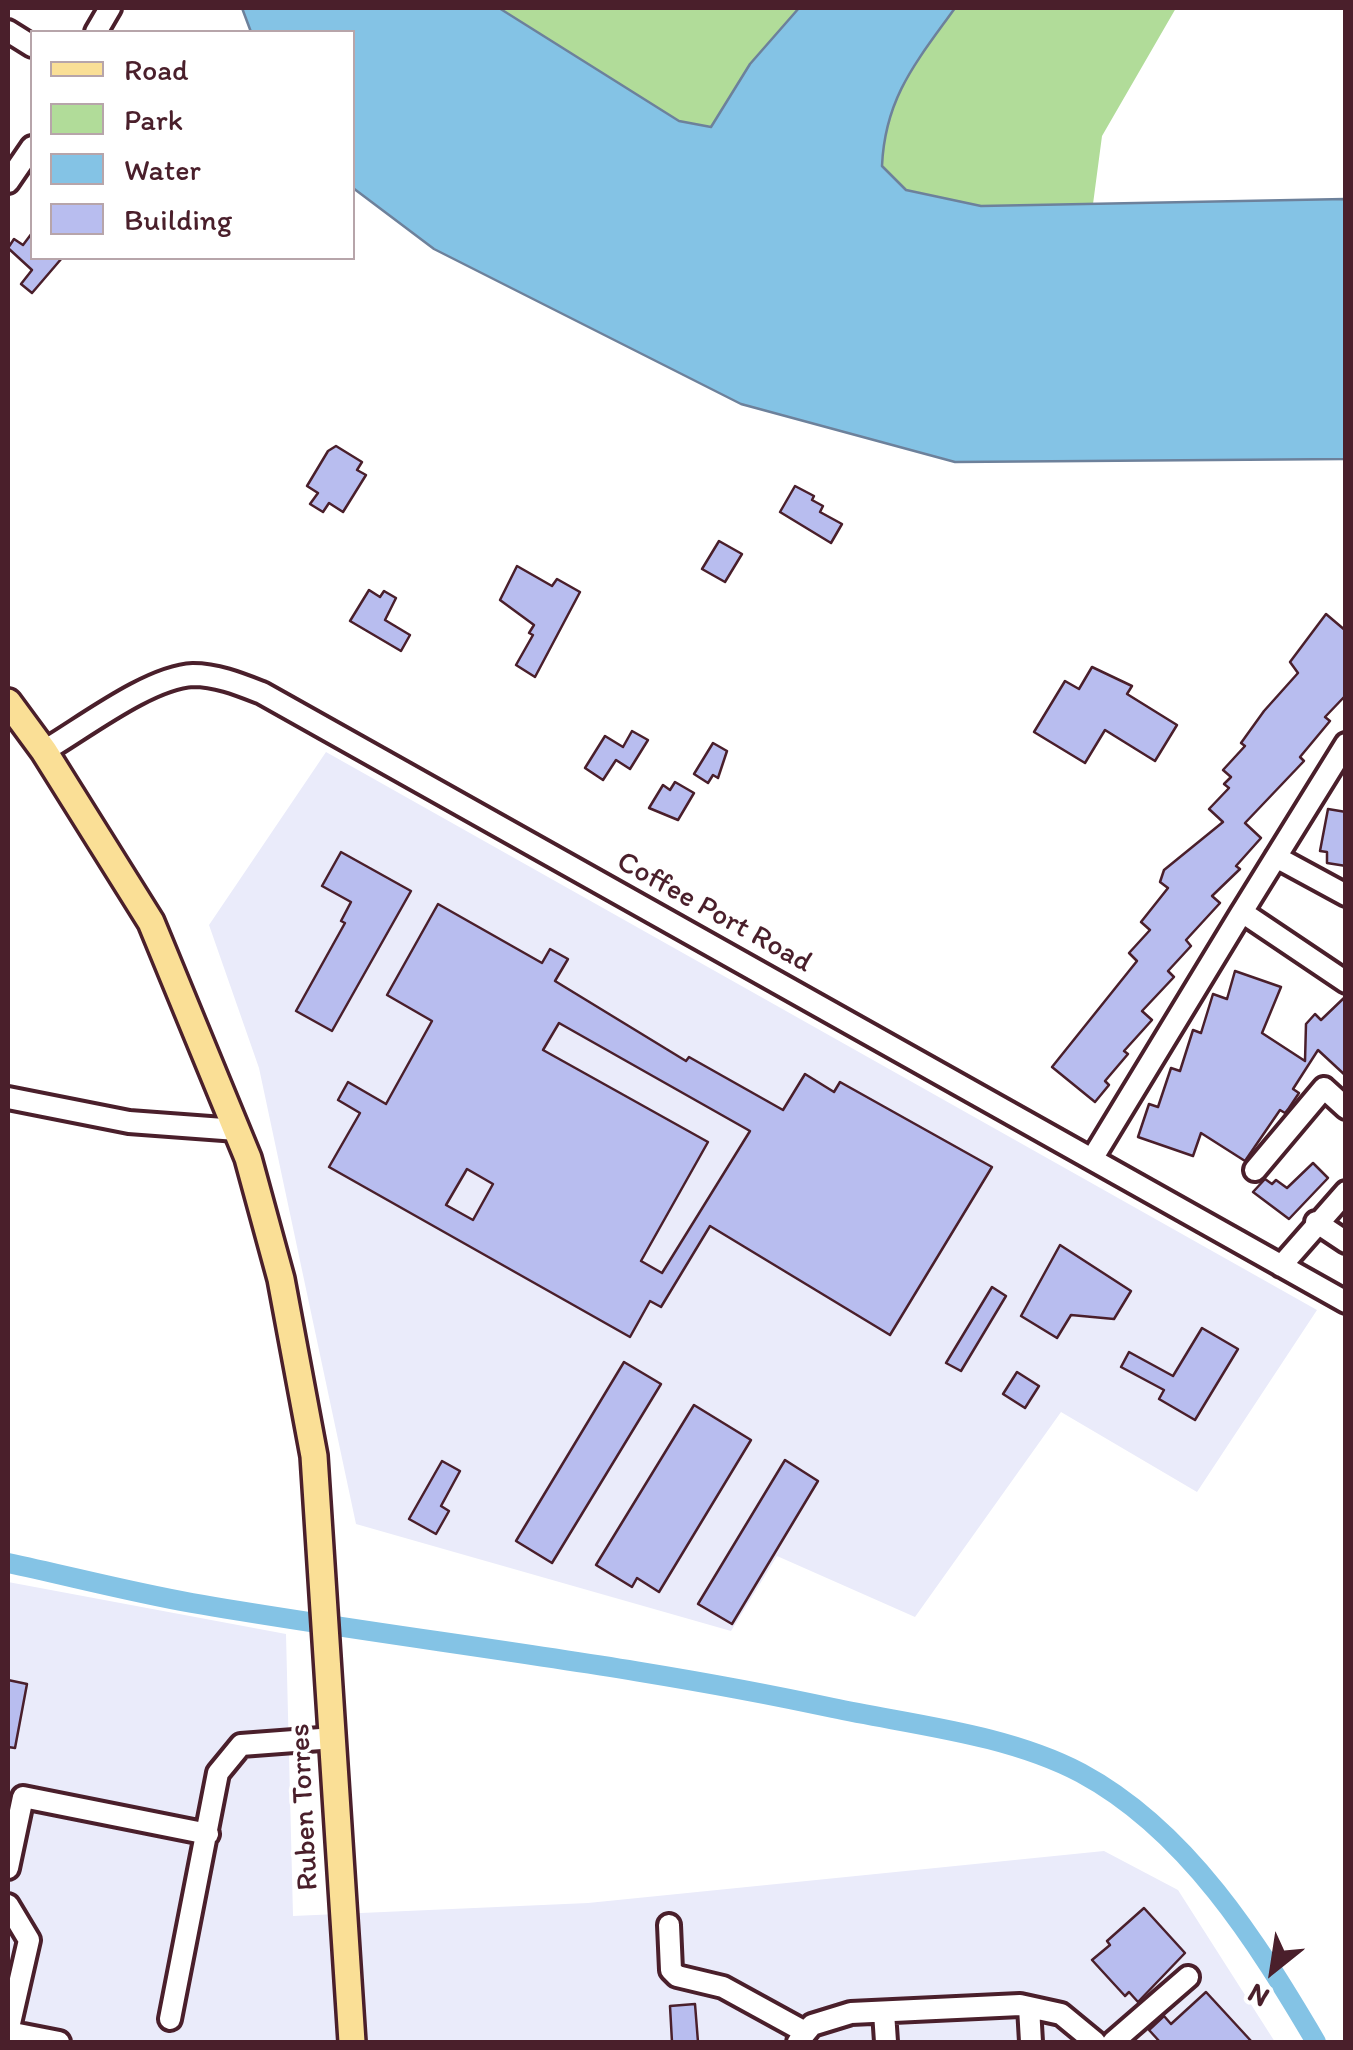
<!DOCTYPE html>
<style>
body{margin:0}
#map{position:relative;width:1353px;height:2050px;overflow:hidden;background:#fff;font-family:Itim,sans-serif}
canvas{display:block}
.frame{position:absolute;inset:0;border:10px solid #4a1f2b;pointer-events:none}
.legend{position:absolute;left:30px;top:30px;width:325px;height:230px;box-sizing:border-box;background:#fff;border:2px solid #b7a5aa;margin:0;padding:12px 18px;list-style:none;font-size:30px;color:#4a1f2b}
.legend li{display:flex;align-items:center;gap:20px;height:50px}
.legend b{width:50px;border:2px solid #b7a5aa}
.north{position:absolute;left:1223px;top:1920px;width:100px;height:100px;-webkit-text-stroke:8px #fff;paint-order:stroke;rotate:210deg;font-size:28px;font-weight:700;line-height:40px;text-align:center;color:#4a1f2b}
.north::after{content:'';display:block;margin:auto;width:35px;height:45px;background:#4a1f2b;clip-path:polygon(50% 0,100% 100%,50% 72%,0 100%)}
</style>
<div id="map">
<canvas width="1353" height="2050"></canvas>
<div class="frame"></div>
<ul class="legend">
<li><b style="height:12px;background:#fadf96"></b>Road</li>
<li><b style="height:28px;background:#b1dc99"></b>Park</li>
<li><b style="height:28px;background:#84c3e5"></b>Water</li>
<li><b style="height:28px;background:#b8bdef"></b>Building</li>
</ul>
<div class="north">N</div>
</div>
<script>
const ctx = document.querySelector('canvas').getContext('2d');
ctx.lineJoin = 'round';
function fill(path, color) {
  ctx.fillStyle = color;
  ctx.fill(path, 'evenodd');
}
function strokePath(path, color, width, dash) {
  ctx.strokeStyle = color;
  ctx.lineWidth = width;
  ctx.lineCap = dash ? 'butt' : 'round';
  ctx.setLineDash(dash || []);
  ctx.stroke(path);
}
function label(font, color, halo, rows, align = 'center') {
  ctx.font = font + ' Itim,sans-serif';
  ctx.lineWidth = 8;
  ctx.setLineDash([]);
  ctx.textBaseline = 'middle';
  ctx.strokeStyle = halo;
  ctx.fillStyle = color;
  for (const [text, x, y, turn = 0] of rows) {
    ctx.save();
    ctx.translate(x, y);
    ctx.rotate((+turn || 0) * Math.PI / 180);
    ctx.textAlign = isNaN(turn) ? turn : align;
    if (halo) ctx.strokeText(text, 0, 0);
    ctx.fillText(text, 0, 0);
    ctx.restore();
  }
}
const built = new Path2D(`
 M326,752L1317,1310L1197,1492L1061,1412L915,1617L777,1556L731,1631L356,1524L259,1068L209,925Z
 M8,1582L286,1634L293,1916L588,1903L1104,1851L1178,1890L1275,2042H8Z`);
const green = new Path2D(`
 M499,8H799L750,64L711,127L679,121Z
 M955,8H1176L1102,136L1093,204L981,206L906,190L882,166C885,97 916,61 955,8Z`);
const water = new Path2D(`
 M242,8H499L679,121L711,127L750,64L799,8H955C917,61 885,97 882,166L906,190L981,206L1345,199V459L955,462L741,404L434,249L353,188L352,32H251Z`);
const canal = new Path2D(`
 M8,1563C69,1576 130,1592 192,1603C405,1640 621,1662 833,1708C913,1725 1007,1734 1081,1773C1187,1830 1257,1942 1316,2042`);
const building = new Path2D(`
 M32,233V258H62L32,293L21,284L32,270L8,248L14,239L23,245Z
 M336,446L362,462L357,470L366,475L343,512L329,503L323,512L310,504L318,493L307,486L328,451Z
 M795,486L814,496L812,500L823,506L820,512L842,524L831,543L780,512Z
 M719,541L742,554L725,582L702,569Z
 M517,566L552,586L557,579L580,592L535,677L516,665L533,635L529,633L534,625L500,600Z
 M369,590L380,597L384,591L396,598L385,620L410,635L401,651L350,621Z
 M1326,614L1346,631V695L1325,717L1330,721L1300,757L1304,761L1245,823L1261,838L1236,866L1240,869L1212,896L1220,903L1186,940L1191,946L1168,971L1174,977L1142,1011L1152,1020L1124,1051L1128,1054L1105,1081L1109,1085L1095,1102L1052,1067L1137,961L1129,953L1150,930L1141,922L1168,888L1160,882L1164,870L1223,822L1209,809L1229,788L1224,784L1231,777L1223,770L1245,746L1241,743L1264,711L1298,673L1290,662Z
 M1092,667L1132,686L1127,694L1177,725L1155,761L1105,730L1085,763L1034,732L1065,681L1079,689Z
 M632,731L648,740L630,769L616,760L603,780L585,768L605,736L623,747Z
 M713,743L727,751L718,778L713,775L708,783L694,774Z
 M675,782L694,793L678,820L649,808L663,785L670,790Z
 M1328,809L1346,812V866L1327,863V852L1320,851Z
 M341,852L411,891L332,1031L296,1011L345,923L341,921L351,902L322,886Z
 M438,904L542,963L550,949L568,959L555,981L686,1061L689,1057L783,1110L805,1074L834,1092L840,1082L992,1167L890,1335L710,1226L661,1307L650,1301L630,1337L329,1167L360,1113L338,1100L348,1082L386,1104L432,1021L387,995ZM559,1023L750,1131L662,1273L641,1261L708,1142L543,1050ZM467,1169L493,1184L473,1220L446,1205Z
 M1235,971L1281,987L1262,1033L1305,1061L1306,1024L1315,1014L1321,1020L1346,996V1076L1318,1050L1293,1089L1299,1093L1289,1108L1285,1113L1280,1110L1245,1161L1201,1133L1193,1156L1138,1137L1149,1104L1158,1107L1171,1068L1180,1071L1193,1030L1201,1033L1213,994L1227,999Z
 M1313,1163L1328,1178L1289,1219L1253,1192L1265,1179L1272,1184L1276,1180L1287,1188Z
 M1060,1245L1131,1291L1114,1319L1071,1315L1057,1338L1021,1316Z
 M992,1287L1006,1296L961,1371L946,1363Z
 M1202,1328L1238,1349L1195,1420L1159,1399L1164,1390L1121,1367L1129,1352L1173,1376Z
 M624,1362L661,1384L552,1563L516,1541Z
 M1017,1372L1039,1386L1025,1408L1003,1394Z
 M694,1405L751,1440L659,1592L637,1578L632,1587L596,1565Z
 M785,1460L818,1481L732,1624L698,1604Z
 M442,1461L460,1471L441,1506L449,1511L436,1534L409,1519Z
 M8,1680L27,1684L15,1748L8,1747Z
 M1144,1908L1185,1953L1138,2002L1129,1992L1125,1996L1092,1960L1110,1945L1107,1941Z
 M1206,1992L1252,2042H1160L1149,2030L1164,2016L1171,2024Z
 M695,2004L698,2042H672L670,2006Z`);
const minor = new Path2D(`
 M8,31L32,46
 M96,32L110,8
 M8,182L32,147
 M44,751C82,729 149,677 193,675C217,675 239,684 262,693L1346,1302
 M1276,857L1346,895
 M1242,912L1346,744
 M8,1098L129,1122L237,1130
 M1092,1159L1242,912L1346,982
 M1255,1170L1324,1088L1346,1108
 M1316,1222L1346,1242
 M1281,1266L1346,1192
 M8,1868L23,1797L208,1834
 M8,1905L29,1940L8,2032
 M669,1925L671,1970L677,1976L723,1987L805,2032
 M1029,2007L1031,2042
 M884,2012L886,2042
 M170,2019L218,1773L241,1745L334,1738
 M8,2032L59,2042
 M798,2042L812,2025L851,2013L1020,2005L1061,2014L1095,2042
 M1113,2042L1188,1977`);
const major = new Path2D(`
 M8,702L44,751L151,922L248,1158L281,1279L314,1456L352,2042`);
const streetNames = [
 ["Coffee Port Road",714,913,29],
 ["Ruben Torres",305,1807,-93]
];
fill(built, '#eaebfa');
fill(green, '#b1dc99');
fill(water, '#84c3e5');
strokePath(water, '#6d819b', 2.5);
strokePath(canal, '#84c3e5', 20);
fill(building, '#b8bdef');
strokePath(building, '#4a1f2b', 2.5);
strokePath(minor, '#4a1f2b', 28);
strokePath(major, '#4a1f2b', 32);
strokePath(minor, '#fff', 20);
strokePath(major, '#fadf96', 25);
label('30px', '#4a1f2b', '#fff', streetNames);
</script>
